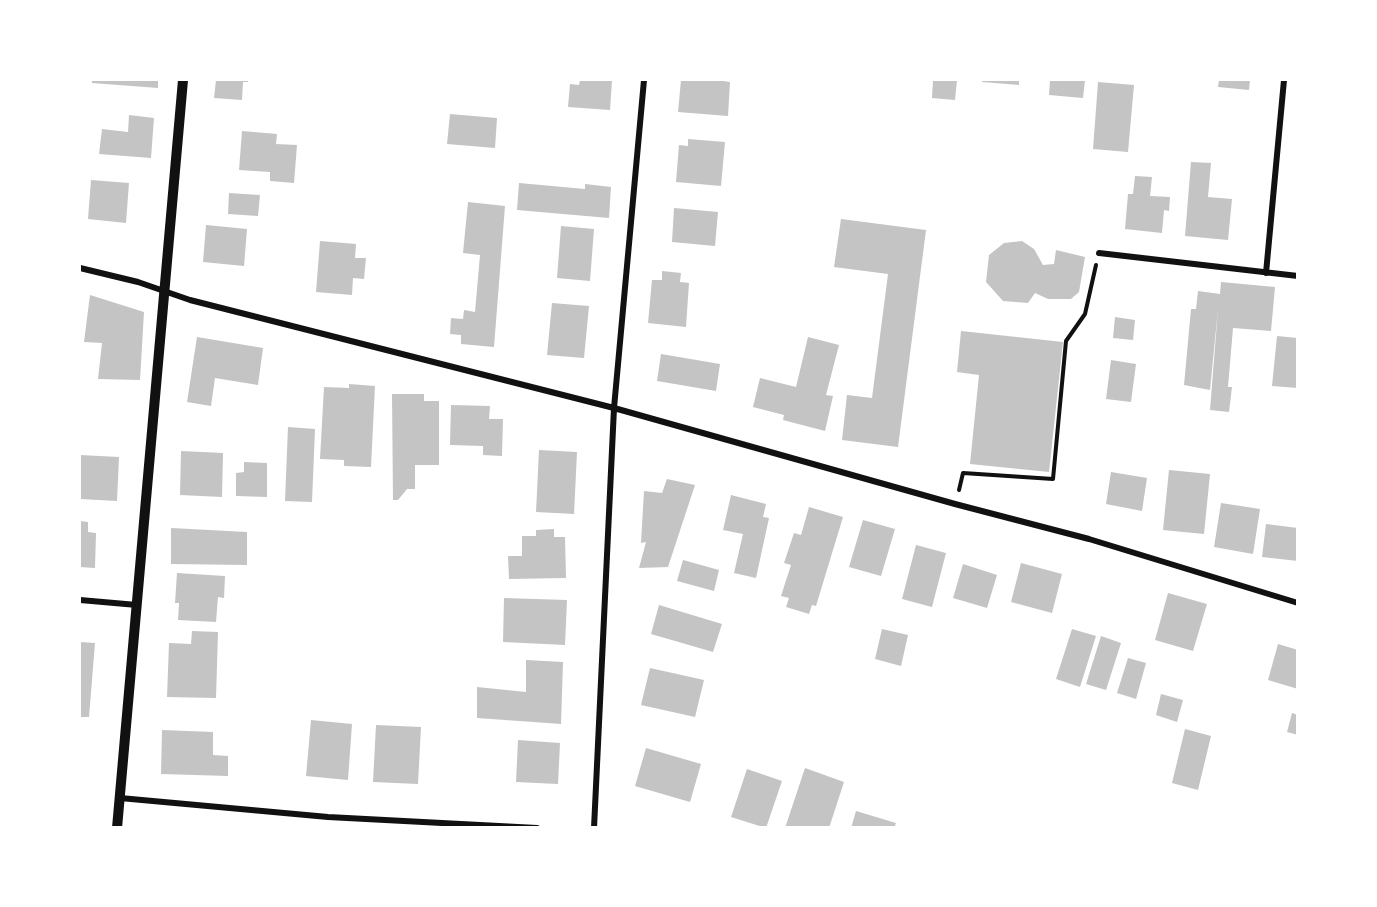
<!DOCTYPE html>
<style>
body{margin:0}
#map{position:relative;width:1377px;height:907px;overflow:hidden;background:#fff;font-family:Raleway,sans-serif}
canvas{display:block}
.frame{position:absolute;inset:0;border:81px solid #fff;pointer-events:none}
</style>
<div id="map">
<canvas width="1377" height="907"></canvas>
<div class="frame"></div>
</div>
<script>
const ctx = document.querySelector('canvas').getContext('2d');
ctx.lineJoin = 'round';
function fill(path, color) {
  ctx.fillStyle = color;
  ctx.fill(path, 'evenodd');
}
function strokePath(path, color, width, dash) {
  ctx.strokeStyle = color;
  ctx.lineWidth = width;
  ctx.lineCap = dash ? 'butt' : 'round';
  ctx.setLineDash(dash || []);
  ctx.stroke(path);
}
const building = new Path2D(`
 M92,80H158V88L92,83Z
 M216,80H248V82H243L242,100L214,98Z
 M580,80H612L610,110L568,107L570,84L579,85Z
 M681,80H716L730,82L728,116L678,112Z
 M933,80H957L955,100L932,98Z
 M983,80H1019V85L982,82Z
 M1050,80H1085L1083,98L1049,95Z
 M1219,80H1250L1249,90L1218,87Z
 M1098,82L1134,85L1128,152L1093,149Z
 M450,114L497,118L495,148L447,144Z
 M129,115L154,118L151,158L99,154L102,129L128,132Z
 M242,131L277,134L276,144L297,145L294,183L270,181V172L239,170Z
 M688,139L725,142L721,186L676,182L679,145L688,146Z
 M1191,162L1211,163L1208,197L1232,199L1228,240L1185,236Z
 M1135,176L1152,177L1150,196L1170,197L1169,211L1164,210L1162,233L1125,229L1128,194H1133Z
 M91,180L129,183L126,223L88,219Z
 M519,183L585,189V184L611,187L609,218L517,210Z
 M229,193L260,195L258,216L228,214Z
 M468,202L505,206L494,347L461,344V335L450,334L451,318L463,319L464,310L475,312L480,255L463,253Z
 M674,208L718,212L715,246L672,242Z
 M841,219L926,230L898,447L842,440L847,395L872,398L888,274L834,267Z
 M206,225L247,229L244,266L203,262Z
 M561,226L594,229L590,281L557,278Z
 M320,241L356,244L355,258H366L364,279L353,278L352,295L316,292Z
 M1022,241L1034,249L1043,265L1054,264L1056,250L1085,257L1079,292L1071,299H1048L1035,293L1028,303L1003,301L986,282L989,255L1004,243Z
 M662,271L681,273L680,282L689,283L686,327L648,323L652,280H662Z
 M1221,282L1275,287L1271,331L1233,328L1228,387H1232L1229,412L1210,410L1218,309L1210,390L1184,385L1191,309H1196L1198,291L1220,294Z
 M90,295L144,312L140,380L98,379L102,343L84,342Z
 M552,303L589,306L584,358L547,355Z
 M1115,317L1135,320L1133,340L1113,338Z
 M961,331L1063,342L1049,472L970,464L979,375L957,372Z
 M1277,336L1298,338V388L1272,386Z
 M197,337L263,348L258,385L215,378L211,406L187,402Z
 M808,337L839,345L826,395L833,396L825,431L783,420L784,415L753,407L760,378L796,387Z
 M661,354L720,364L716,391L657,381Z
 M1111,360L1136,364L1131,402L1106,399Z
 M349,384L375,386L371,467L344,466V460L320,459L324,387L349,388Z
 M392,394H424V401H439V465H415V489H407L398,500H393Z
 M451,405L490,406L489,419H503L502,456L483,455V446L450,445Z
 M288,427L315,429L312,502L285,501Z
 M539,450L577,452L574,514L536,512Z
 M181,451L223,453L222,497L180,495Z
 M80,455L119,457L117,501L80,499Z
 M244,462L267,463V497L236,496V473L244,472Z
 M1169,470L1210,474L1204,534L1163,530Z
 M1111,472L1147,478L1142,511L1106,504Z
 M667,479L695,485L668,567L639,568L646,542L641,543L644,491L662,493Z
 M731,495L766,504L763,517L769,518L756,578L734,573L743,534L723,530Z
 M1221,503L1260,509L1253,554L1214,547Z
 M809,507L843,517L816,606L812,605L809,614L786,607L789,598L781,596L791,565L784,563L794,533L801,535Z
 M863,520L895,529L881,576L849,567Z
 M80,521L88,522V532L96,533L95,568L80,567Z
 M1266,524L1298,528V561L1262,557Z
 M171,528L247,532V565L171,564Z
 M554,529V537H565L566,578L509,579L508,556H522V536H536V530Z
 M916,545L946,553L932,607L902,599Z
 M683,560L719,570L714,591L677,581Z
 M1021,563L1062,574L1052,613L1011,602Z
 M963,564L997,575L987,608L953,598Z
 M177,573L225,576L224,598L218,597L216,622L178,620L179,603H175Z
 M1168,593L1207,604L1193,651L1155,640Z
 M504,598L567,600L565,645L503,642Z
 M659,605L722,624L713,652L651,634Z
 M882,629L908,635L901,666L875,659Z
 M1072,629L1096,636L1080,687L1056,679Z
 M192,631L218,632L216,698L167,697L169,643L191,644Z
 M1101,636L1121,643L1106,690L1086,684Z
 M80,642L95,643L89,717H80Z
 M1278,644L1298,650V689L1268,680Z
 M1128,658L1146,663L1136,699L1117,693Z
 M526,660L563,662L561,724L477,718V687L526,692Z
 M650,668L704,680L695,717L641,705Z
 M1161,694L1183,700L1177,722L1156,715Z
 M1292,713L1298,715V735L1287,732Z
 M311,720L352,724L348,780L306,776Z
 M376,725L421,727L418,784L373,782Z
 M1185,729L1211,736L1198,790L1172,783Z
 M162,730L213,732V755L228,756V776L161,774Z
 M518,740L560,743L558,784L516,782Z
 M646,748L701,764L690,802L635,786Z
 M805,768L844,782L829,828H785Z
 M747,769L782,781L766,828L731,817Z
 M856,811L896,823L894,828H851Z`);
const path = new Path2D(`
 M959,490L963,473L1053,479L1066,341L1085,314L1096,265`);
const minor = new Path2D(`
 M1099,253L1298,276
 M80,268L138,282L190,300L614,408L955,504L1089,539L1298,603
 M1266,273L1284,80
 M80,600L137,605
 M120,798L328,817L537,828
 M594,828L614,408L644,80`);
const tertiary = new Path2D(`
 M117,828L183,80`);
fill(building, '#c4c4c4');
strokePath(path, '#111', 4);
strokePath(minor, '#111', 6);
strokePath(tertiary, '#111', 10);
</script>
